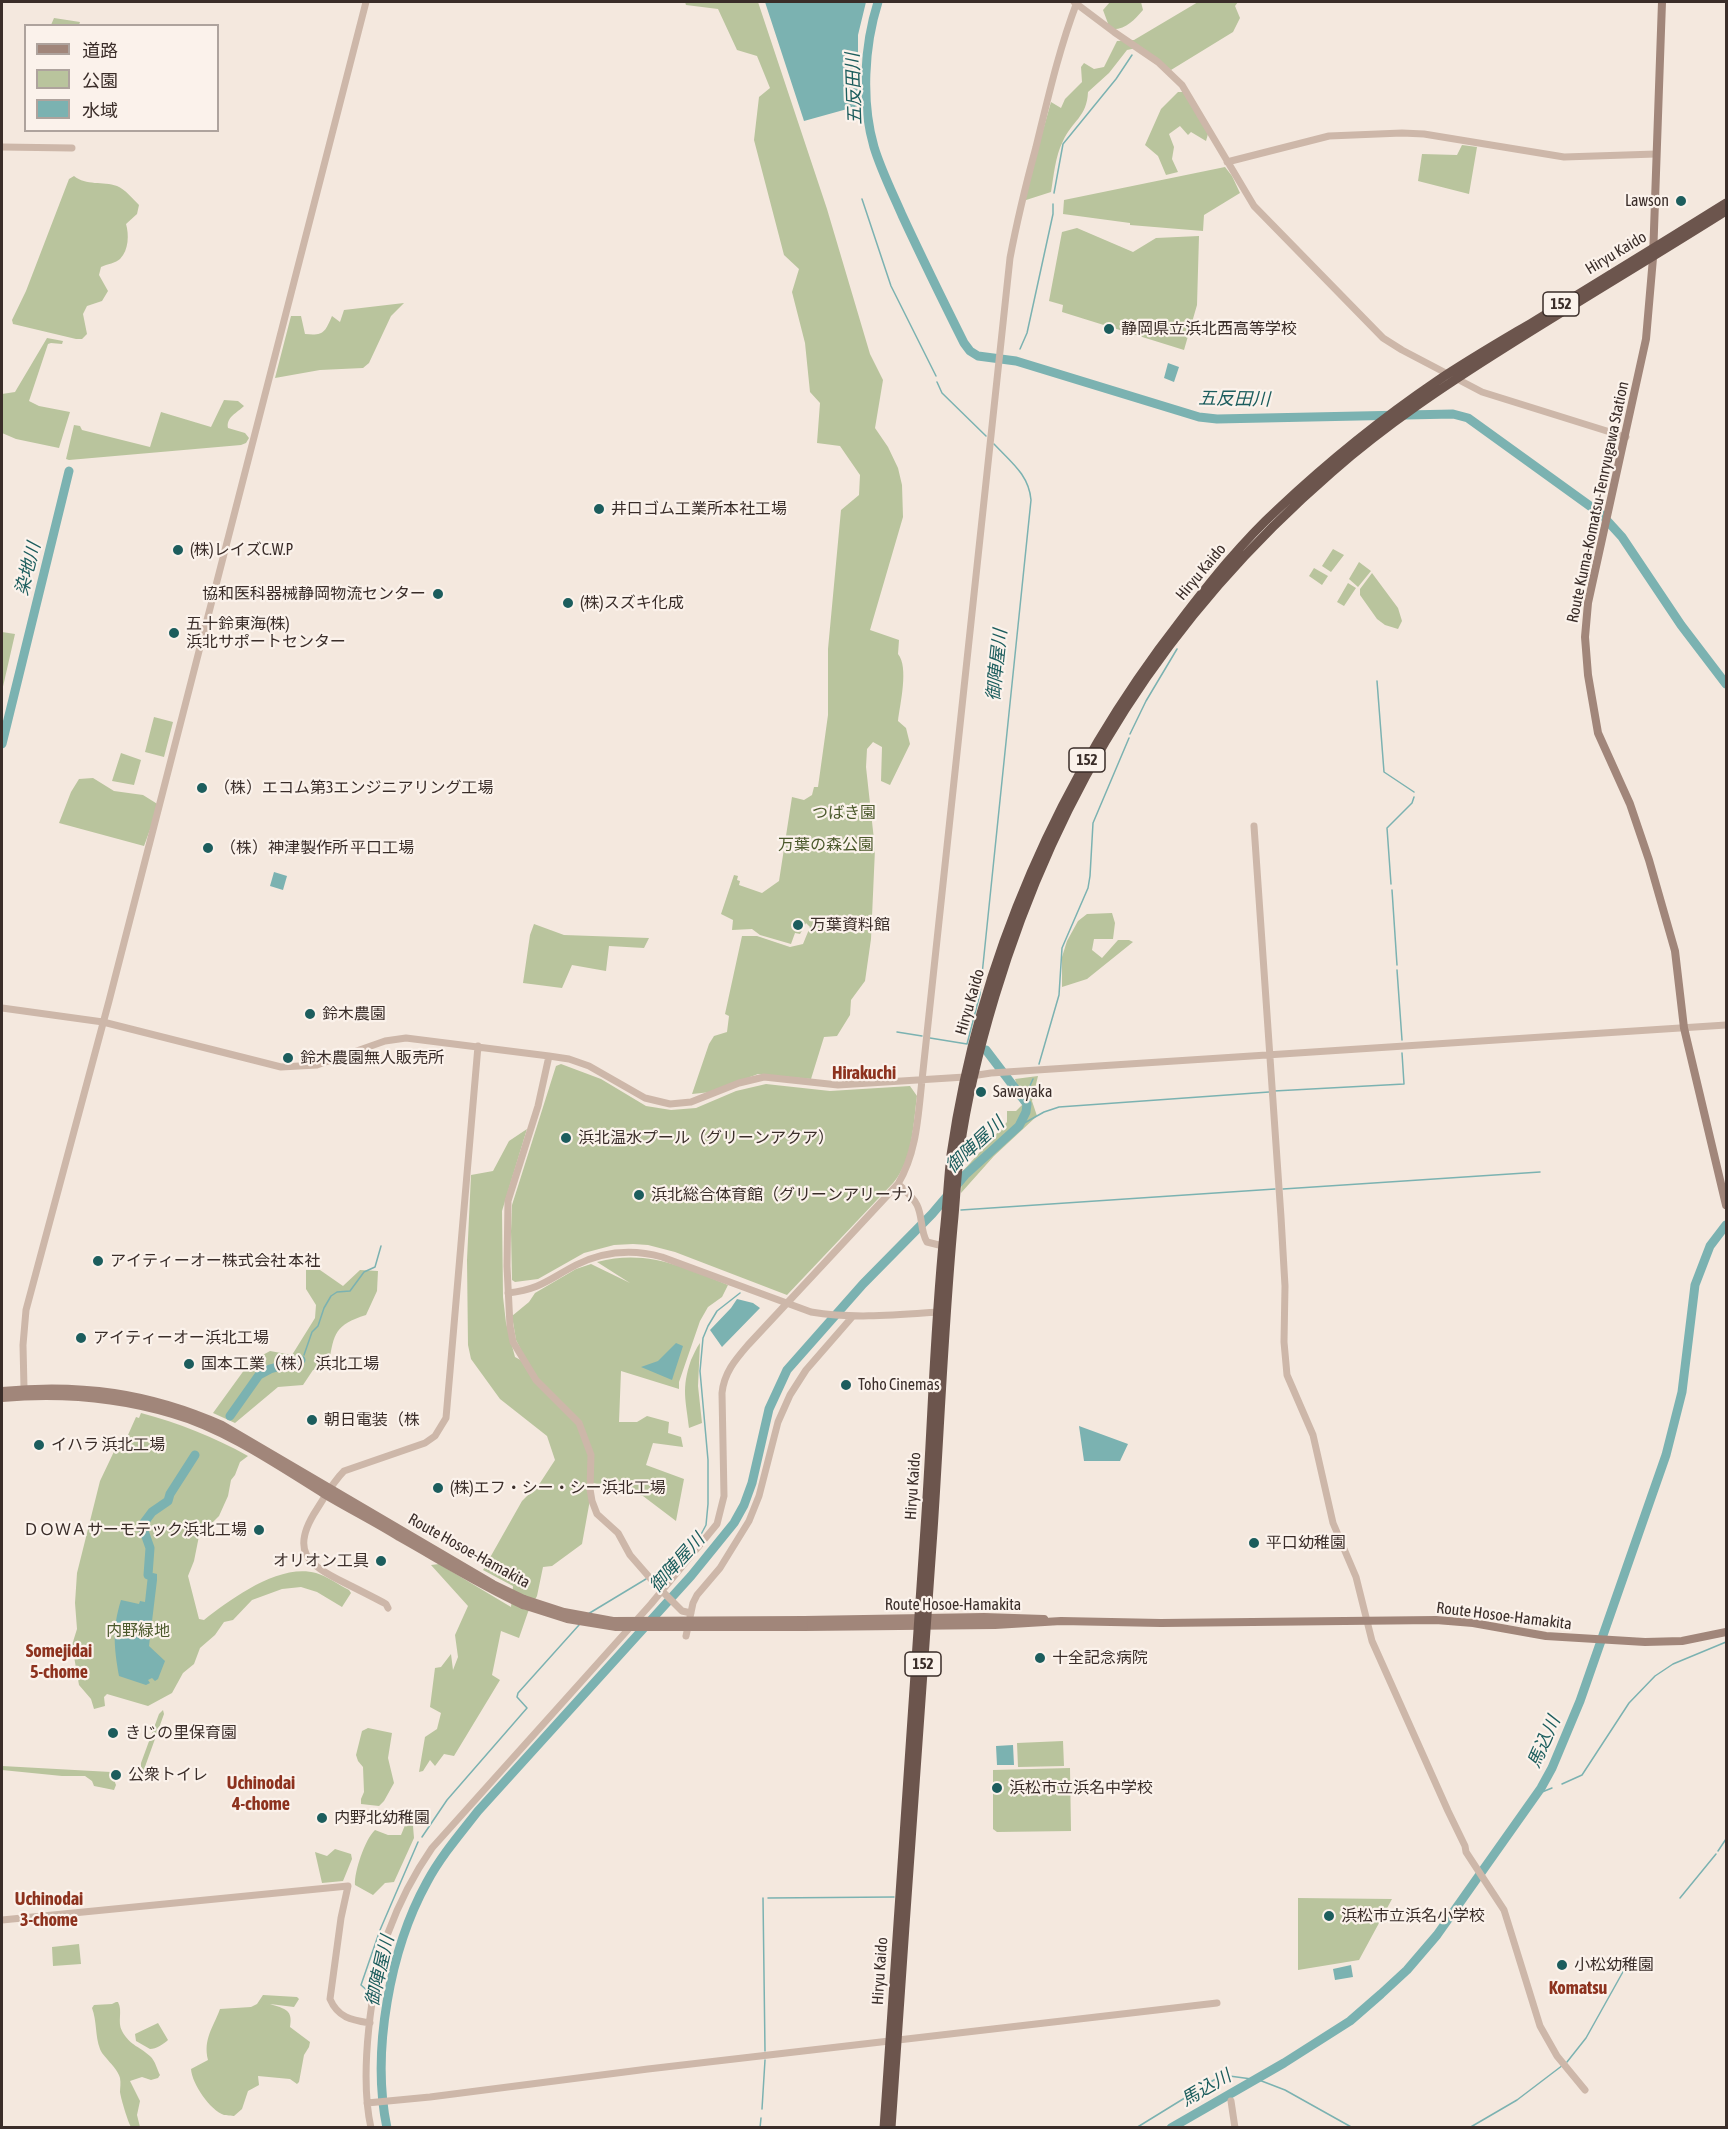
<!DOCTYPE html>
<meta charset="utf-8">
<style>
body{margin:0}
#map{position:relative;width:1728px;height:2129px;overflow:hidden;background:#f4e8de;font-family:"Asap Condensed","Noto Sans JP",sans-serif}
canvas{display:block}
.frame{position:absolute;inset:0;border:3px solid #3a2d29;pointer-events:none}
.legend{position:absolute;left:24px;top:24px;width:195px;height:108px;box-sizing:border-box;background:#fbf2eb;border:2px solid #aea39d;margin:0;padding:8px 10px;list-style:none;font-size:18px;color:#3a2d29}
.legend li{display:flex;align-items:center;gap:12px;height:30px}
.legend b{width:30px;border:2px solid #aea39d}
</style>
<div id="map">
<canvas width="1728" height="2129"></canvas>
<div class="frame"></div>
<ul class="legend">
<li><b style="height:8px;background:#a1867a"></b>道路</li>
<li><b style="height:16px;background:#b9c49d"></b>公園</li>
<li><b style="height:16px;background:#7bb2b1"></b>水域</li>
</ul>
</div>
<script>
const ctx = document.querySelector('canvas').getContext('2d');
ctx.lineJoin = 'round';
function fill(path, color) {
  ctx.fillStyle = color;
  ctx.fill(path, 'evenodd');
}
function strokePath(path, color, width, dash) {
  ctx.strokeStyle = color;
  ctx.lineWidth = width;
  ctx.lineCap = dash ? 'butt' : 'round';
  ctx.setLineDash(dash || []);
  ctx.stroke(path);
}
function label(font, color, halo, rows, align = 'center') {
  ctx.font = font + ' "Asap Condensed","Noto Sans JP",sans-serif';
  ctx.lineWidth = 4.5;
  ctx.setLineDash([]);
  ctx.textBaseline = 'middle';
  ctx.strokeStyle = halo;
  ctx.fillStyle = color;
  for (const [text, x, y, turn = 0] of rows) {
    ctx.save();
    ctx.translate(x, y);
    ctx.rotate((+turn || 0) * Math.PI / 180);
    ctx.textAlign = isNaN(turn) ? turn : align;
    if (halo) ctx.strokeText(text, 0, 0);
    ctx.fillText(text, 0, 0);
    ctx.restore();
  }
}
const green = new Path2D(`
 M685,2H758L827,209L870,354L883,380L875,428L888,447L898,468L902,485L903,517L870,630L899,640L898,654C909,667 900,704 898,721L906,728L910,744L890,785L881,781L882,747L873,742L867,749L866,767L875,849L871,939L865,981L851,1000L850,1015L837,1036L824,1037L811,1079L758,1074L711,1092L692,1094L709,1044L714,1036L727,1032L729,1016L725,1014L742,936H757L790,947L803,944L810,927L806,923L800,934L795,933L791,944L760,935L752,929L732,930L733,920L721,914L734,875L738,876L737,880L740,881L739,885L762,893L779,881L792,797L804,800L812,795L814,787H818L828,715V649L841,510L859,495L860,475L840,446L817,443L820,403L810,392L805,343L792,292L799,269L784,255L754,140L759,97L770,88L757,56L737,50L718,9L686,5Z
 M1110,2H1141L1143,10C1134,20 1125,31 1110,29L1103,10Z
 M1198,2H1238L1235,6L1240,18L1233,32L1171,70L1141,47L1127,50L1109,73L1088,92C1087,117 1072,121 1063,141C1055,157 1054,175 1051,192L1023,201L1051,102L1061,108L1065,99L1082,82L1081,67L1084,63L1094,69L1104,67L1117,41L1134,40Z
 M54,18L80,22L79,25H51Z
 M1178,92H1186L1208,134L1206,141L1191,132L1188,135L1180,126L1169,134L1174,147L1172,159L1178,172L1166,175L1158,156L1145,145L1161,109Z
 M1462,145L1477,147L1469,194L1418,181L1422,154L1457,155Z
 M1225,167L1232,176L1240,193L1204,215L1203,231L1130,225V223L1063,214L1064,200Z
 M74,176C86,186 103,181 117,186C125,189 133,199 139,205L137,214L126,224C129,234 129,250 120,259C116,263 107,264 101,267L99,275L108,291L102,301L87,306L83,314L87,334L82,339H76L13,324L12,320L26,291L69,179Z
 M1077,228L1133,252L1156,238L1199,236L1197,305L1184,350L1062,312L1063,305L1049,301L1062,232Z
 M404,303L391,316L369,363L363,368L320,370L275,378L291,316H301L305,334C324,336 325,332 332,316L340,322L344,310Z
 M47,338L63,341L62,344L51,343L48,344L29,401L39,406L70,412L59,448L16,439L2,433V394L15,392Z
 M224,400L238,401L244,406C237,413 226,417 228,428L245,433L249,438L246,443L241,445L69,460L66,459L74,425L80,426L82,430L150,447L161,412L211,427Z
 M1333,549L1344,555L1331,572L1322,566Z
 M1359,562L1371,571L1358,587L1349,579Z
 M1314,568L1328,576L1322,585L1309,576Z
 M1372,573L1398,608L1402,621L1398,629L1385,625L1377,619L1360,595V589Z
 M1348,583L1356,588L1344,606L1337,602Z
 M2,632L15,634L2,691Z
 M154,717L173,722L164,757L145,752Z
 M121,753L141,760L134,785L112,781Z
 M93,778L114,791L143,795L159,805L144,846L59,823L71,792L79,779Z
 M1112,913L1115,923L1113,939H1094L1092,950L1102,958L1118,940H1129L1133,942L1087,979L1062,987V957L1067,941L1078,921L1087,914Z
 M534,924L564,935L649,938L644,948L609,946L606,971L572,965L562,988L523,983L530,935Z
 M561,1064L601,1079L646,1106L671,1110L696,1108L736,1091L766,1084L830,1091L910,1086L917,1096C913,1126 913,1158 894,1182L787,1295L675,1252L648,1245L633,1244L614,1245L584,1253L538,1279L515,1282L512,1280L511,1231L512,1205L556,1066Z
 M1038,1076L1032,1101L1037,1116L994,1156L961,1193L962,1172L1007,1122V1111H1016L1023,1104L1015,1079Z
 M527,1129L502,1211L503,1297L506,1323L515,1357L528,1364L516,1340L512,1316L529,1302L535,1293L576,1269L591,1264L630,1283L597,1262C647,1249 682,1267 728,1285L722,1297L708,1307L700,1321L679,1382V1389L621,1371L619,1422H637L647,1416L669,1422L668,1433L681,1437L683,1447L653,1443L646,1465L684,1479L676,1521L643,1496L593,1483L582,1544L552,1566L543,1567L537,1596L528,1612L519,1638L501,1631L492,1675L500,1680L454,1756L444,1754L435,1766L430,1760L423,1771L419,1772L425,1737L437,1729L441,1713L430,1707L435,1668L441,1667L451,1654L453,1670L458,1657L455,1635L468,1606L431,1565L439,1564L511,1607L513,1586L483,1570L522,1501L540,1483L555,1460L547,1436L500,1399L471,1359L468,1345L467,1260L471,1175L493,1171L509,1141Z
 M306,1270H320L343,1286L360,1270L378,1271L377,1291L366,1315C335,1325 334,1333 329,1363L313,1370L303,1385L278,1387L235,1423L213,1413L250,1362L270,1351L292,1355L315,1318L316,1305L306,1289Z
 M700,1343L698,1386L702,1423L689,1428C686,1400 681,1389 691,1360C694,1354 696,1348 700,1343Z
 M141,1413C179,1423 214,1437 248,1456L240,1462L235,1475L231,1480L228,1496L219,1516L199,1536L194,1561L188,1576L199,1619L204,1620C231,1599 279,1563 316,1573C327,1576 339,1585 349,1590L351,1593L342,1607L317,1592L301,1587L282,1589L252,1600L233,1620L224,1622L215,1635L200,1648L194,1664L183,1673L172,1693L148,1706L107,1694L104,1697L105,1706L94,1709L91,1699L79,1685L72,1645L77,1629L75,1603L77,1573L100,1481L119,1441L124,1444L136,1417L139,1418Z
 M163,1710L164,1714L142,1775L141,1774V1763L159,1714Z
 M368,1728L392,1733L388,1758L394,1783L384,1801L379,1806L361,1804V1799L364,1792L363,1767L358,1761L356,1755L362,1731Z
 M1063,1741L1064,1766L1018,1767L1017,1743Z
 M2,1766L111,1772L116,1785L114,1790L94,1786L92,1781L85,1776H62L2,1770Z
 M1070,1768L1071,1831L997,1832L993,1829V1770Z
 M408,1818L413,1826L414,1838L394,1882L385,1883L373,1895L355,1885C354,1872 365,1839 375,1830L388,1835H401Z
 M335,1849L351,1854L352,1859L343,1881L322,1883L315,1852L327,1856Z
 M1298,1898L1392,1899L1359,1960L1298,1970Z
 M79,1944L81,1964L53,1966L52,1947Z
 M263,1995L297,1997L299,1999L294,2007L270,2004C286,2009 293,2010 290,2027L310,2042L309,2047L304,2055L299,2082L297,2084L290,2079L258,2076L259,2085L248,2091L242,2109L234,2116C233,2116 225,2115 224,2115C210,2110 192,2084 191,2069L208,2060C203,2039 213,2028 220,2009L251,2007L257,2004Z
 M116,2002H118C123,2011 117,2022 122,2031C130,2046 141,2047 151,2057C155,2061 157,2069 160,2075L158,2078L151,2080L142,2077L130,2081L140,2101L137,2115L140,2127H131C128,2122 121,2099 120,2092C120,2088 121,2083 120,2078C118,2068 102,2056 100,2049C95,2036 97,2021 92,2008L94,2005L112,2004Z
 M158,2023L168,2040C164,2044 156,2049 150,2049L136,2041L135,2034Z`);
const water = new Path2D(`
 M765,2H866L858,35V106L804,121Z
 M1168,363L1179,367L1174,382L1164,378Z
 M274,872L287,876L283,890L270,886Z
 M737,1299L753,1303L760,1308L722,1347L710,1330L731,1308Z
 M676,1343L683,1346L672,1380L641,1367L658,1361Z
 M1079,1426L1128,1444L1120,1461H1084Z
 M153,1573L157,1574V1580L149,1646L165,1661L158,1679L155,1681L152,1678L148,1680L150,1683L146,1685L119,1676C114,1647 112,1629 121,1600L139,1604L140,1601L145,1602L148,1575Z
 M1013,1745L1014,1765H997L996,1746Z
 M1351,1965L1353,1977L1335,1980L1333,1969Z`);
const stream = new Path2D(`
 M1054,193L1063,144L1116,79L1132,55
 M862,199L891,286L936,376
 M1020,349L1027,333L1053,214V204
 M937,382L942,393L986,436
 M1377,681L1384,772L1414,792
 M1130,734L1146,701L1177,649
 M1391,884L1387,828L1412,803L1414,797
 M1392,890L1397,965
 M1397,970L1402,1040
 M897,1032L922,1036
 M930,1038L967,1044L980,994L1031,500C1029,475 1011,462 994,444
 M1039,1064L1059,995L1062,948L1088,888L1090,876L1093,823L1129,738
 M1274,1091L1404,1084L1402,1053
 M1024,1099L1033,1079
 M1019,1126L1044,1112L1059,1107L1269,1092
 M1283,1189L1540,1172
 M937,1207L941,1208
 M961,1210L1275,1189
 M304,1355L312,1332L318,1326L324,1308L331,1296L337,1292L350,1291L364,1272L375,1267L381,1246
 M653,1575L698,1540L706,1525L708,1504V1460L700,1371L703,1338L708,1326L717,1311L740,1293
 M588,1614L646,1579
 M1562,1784L1582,1775L1629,1703L1655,1676L1673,1664L1726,1642
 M1537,1794L1552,1788
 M422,1837L447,1800L527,1708L517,1697L518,1693L579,1625
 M1718,1851L1726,1839
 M763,1898L765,2051
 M768,1898L894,1897
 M1680,1898L1716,1854
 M370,1993L361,1985L380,1930L418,1842
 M1567,2062L1586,2038L1629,1961
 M762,2109L765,2060
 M760,2128L761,2118
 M1136,2128L1222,2075L1259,2080L1285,2090L1353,2128
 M1469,2128L1517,2100L1563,2065`);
const river = new Path2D(`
 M878,2C864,46 861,102 874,147C881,170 892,192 902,215C922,258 943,301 964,343L970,351L978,356L1016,361L1199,417L1217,419L1453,414L1468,418L1601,514L1622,537L1681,625L1726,684
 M2,744L69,471
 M230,1416L259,1375L270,1369L301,1360
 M148,1575L150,1548L143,1528V1524L152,1512L168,1501L170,1494L195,1455
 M387,2128C371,2052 390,1949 427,1882C441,1856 460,1834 478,1811L691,1576L734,1523L744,1505L752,1483L769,1409L787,1370L863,1284L932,1214L965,1175L1019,1126L1026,1112L1027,1104L986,1050
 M1171,2128L1284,2063L1350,2021L1381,1994L1407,1970L1437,1935L1541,1788L1552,1768L1580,1701L1666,1455L1682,1392L1695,1285L1710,1246L1726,1225`);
const tertiary = new Path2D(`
 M1074,2L1114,32L1158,62L1182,85L1254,206L1383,338L1402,350L1482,392L1626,437
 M2,147L72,148
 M1227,162L1329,136L1402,133L1424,134L1564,157L1656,154
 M1254,826L1281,1217L1285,1286L1284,1342L1287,1375L1313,1435L1333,1523L1356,1577L1372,1641L1448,1811L1465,1846L1466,1852L1504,1910L1540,2026L1557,2056L1585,2090
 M2,1008L103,1022L281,1067L317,1065L385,1041L406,1038L549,1056L538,1106L508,1201L507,1266L510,1326L513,1342L536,1380L579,1423L591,1455L590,1489L592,1501L597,1514L618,1533L630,1555L657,1586L682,1611L691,1613
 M549,1056L569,1059L589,1066L645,1098L670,1104L691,1102L739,1083L764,1077L838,1085L965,1077L991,1073L1726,1025
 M898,1184C905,1190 913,1197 917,1205C923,1217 920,1231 927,1242L943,1246
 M508,1293C541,1289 549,1279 576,1265C604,1251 633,1249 662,1257L811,1312C853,1319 895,1315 938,1312L942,1310
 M24,1388L23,1345L26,1310L109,1001L366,2
 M388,1608L386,1604C373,1597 359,1590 345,1583C306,1564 290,1550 317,1509C326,1495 333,1482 344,1471L425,1443L435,1436L446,1418L478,1046
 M686,1636L693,1603L697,1595L720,1568L749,1521L759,1496L778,1422L790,1395L806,1370L853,1316
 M2,1920L348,1886L341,1918L330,1999C338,2018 352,2020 370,2023
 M1231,2101L1235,2128
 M367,2103L430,2097L648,2069L1217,2003
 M371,2128C359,2074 371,1985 388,1933C399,1903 414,1874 432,1848L651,1604L717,1524L724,1496L722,1393C724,1373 735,1360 748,1345L898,1184C917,1152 918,1116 922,1080L1010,258C1017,221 1026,184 1036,147C1048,98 1059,49 1077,2`);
const secondary = new Path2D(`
 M1662,2L1653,258L1646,339L1588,603L1585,637L1588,675L1598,733L1630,804L1649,860L1675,951L1684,1028L1726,1205
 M2,1391C80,1383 150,1393 222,1425L493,1584L524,1599
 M2,1398C60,1393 115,1397 172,1414C225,1429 277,1465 324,1494C349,1509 375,1522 399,1537C440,1560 480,1585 523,1605
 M804,1620L984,1617L1044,1619
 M804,1627L995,1625L1061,1621L1161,1623L1436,1620L1473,1623L1546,1636L1645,1642L1682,1641L1726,1632`);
const trunk = new Path2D(`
 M884,2128C897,1928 911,1728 925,1528C932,1430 934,1332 944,1234C947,1208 948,1181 951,1155C979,960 1060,775 1181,620C1211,581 1242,542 1278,509C1327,463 1381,419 1437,381C1468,360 1501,341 1533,322C1598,282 1662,243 1726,203
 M891,2128C905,1929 918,1730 933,1531C940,1426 944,1321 954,1216C956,1194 957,1171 960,1149C967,1097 980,1046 995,996C1058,787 1167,615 1332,472C1387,424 1444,386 1506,347C1579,301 1653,257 1726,211`);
const secondaryBridge = new Path2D(`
 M524,1599L564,1612L613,1621L804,1620
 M523,1605L567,1619L616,1627H804`);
const markers = [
 [1681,201,6,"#1c5d5d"],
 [1109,329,6,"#1c5d5d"],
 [599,509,6,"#1c5d5d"],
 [178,550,6,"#1c5d5d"],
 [438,594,6,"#1c5d5d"],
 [568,603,6,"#1c5d5d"],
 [174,633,6,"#1c5d5d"],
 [202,788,6,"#1c5d5d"],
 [208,848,6,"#1c5d5d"],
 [798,925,6,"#1c5d5d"],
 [310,1014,6,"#1c5d5d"],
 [288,1058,6,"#1c5d5d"],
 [981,1092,6,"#1c5d5d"],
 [566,1138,6,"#1c5d5d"],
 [639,1195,6,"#1c5d5d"],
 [98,1261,6,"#1c5d5d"],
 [81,1338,6,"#1c5d5d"],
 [189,1364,6,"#1c5d5d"],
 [846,1385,6,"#1c5d5d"],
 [312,1420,6,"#1c5d5d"],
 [39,1445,6,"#1c5d5d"],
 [438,1488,6,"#1c5d5d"],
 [259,1530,6,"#1c5d5d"],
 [1254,1543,6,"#1c5d5d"],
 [381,1561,6,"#1c5d5d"],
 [1040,1658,6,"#1c5d5d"],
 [113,1733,6,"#1c5d5d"],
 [116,1775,6,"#1c5d5d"],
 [997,1788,6,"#1c5d5d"],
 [322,1818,6,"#1c5d5d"],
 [1329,1916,6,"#1c5d5d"],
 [1562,1965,6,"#1c5d5d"]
];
const shields = [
 [1561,304,36],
 [1087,760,36],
 [923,1664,36]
];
const shieldNames = [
 ["152",1561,304],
 ["152",1087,760],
 ["152",923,1664]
];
const poiNames = [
 ["Lawson",1669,201,"right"],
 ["静岡県立浜北西高等学校",1121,329],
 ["井口ゴム工業所本社工場",611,509],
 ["(株)レイズC.W.P",190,550],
 ["協和医科器械静岡物流センター",426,594,"right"],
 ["(株)スズキ化成",580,603],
 ["五十鈴東海(株)",186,624],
 ["浜北サポートセンター",186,642],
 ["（株）エコム第3エンジニアリング工場",214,788],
 ["（株）神津製作所 平口工場",220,848],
 ["万葉資料館",810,925],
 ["鈴木農園",322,1014],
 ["鈴木農園無人販売所",300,1058],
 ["Sawayaka",993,1092],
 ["浜北温水プール（グリーンアクア）",578,1138],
 ["浜北総合体育館（グリーンアリーナ）",651,1195],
 ["アイティーオー株式会社 本社",110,1261],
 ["アイティーオー浜北工場",93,1338],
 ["国本工業（株） 浜北工場",201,1364],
 ["Toho Cinemas",858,1385],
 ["朝日電装（株",324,1420],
 ["イハラ 浜北工場",51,1445],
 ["(株)エフ・シー・シー浜北工場",450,1488],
 ["ＤＯＷＡサーモテック浜北工場",247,1530,"right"],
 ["平口幼稚園",1266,1543],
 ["オリオン工具",369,1561,"right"],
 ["十全記念病院",1052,1658],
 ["きじの里保育園",125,1733],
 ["公衆トイレ",128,1775],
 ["浜松市立浜名中学校",1009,1788],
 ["内野北幼稚園",334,1818],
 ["浜松市立浜名小学校",1341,1916],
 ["小松幼稚園",1574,1965]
];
const streetNames = [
 ["Hiryu Kaido",1616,253,-31],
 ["Route Kuma-Komatsu-Tenryugawa Station",1598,502,-78],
 ["Hiryu Kaido",1201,572,-50],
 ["Hiryu Kaido",970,1002,-74],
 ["Hiryu Kaido",913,1486,-86],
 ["Route Hosoe-Hamakita",469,1551,29],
 ["Route Hosoe-Hamakita",953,1605],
 ["Route Hosoe-Hamakita",1504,1616,7],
 ["Hiryu Kaido",880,1971,-86]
];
const parkNames = [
 ["つばき園",844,813],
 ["万葉の森公園",826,845],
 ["内野緑地",138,1631]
];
const waterNames = [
 ["五反田川",854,89,-92],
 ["五反田川",1234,399,1],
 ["染地川",28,569,-76],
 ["御陣屋川",997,665,-84],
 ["御陣屋川",975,1145,-43],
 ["御陣屋川",677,1563,-48],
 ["馬込川",1544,1742,-66],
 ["御陣屋川",380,1971,-77],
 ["馬込川",1206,2088,-30]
];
const neighbourhoodNames = [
 ["Hirakuchi",864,1073],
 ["Somejidai",59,1651],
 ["5-chome",59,1672],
 ["Uchinodai",261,1783],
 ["4-chome",261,1804],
 ["Uchinodai",49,1899],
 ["3-chome",49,1920],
 ["Komatsu",1578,1988]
];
fill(green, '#b9c49d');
fill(water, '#7bb2b1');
strokePath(stream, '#7bb2b1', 1.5);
strokePath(river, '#7bb2b1', 9);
strokePath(tertiary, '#cdb7a9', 7);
strokePath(secondary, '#a1867a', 8);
strokePath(trunk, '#6c554d', 9);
strokePath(secondaryBridge, '#a1867a', 8);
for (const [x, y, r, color] of markers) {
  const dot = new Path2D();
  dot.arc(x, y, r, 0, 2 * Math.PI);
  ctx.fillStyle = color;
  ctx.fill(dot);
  strokePath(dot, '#fbf2eb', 2);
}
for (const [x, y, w] of shields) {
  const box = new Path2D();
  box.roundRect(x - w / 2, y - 12, w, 24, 4.5);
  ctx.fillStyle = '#fbf2eb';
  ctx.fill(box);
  strokePath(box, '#3a2d29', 1.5);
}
label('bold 15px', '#3a2d29', null, shieldNames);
label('16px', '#3a2d29', '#fbf2eb', poiNames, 'left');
label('16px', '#3a2d29', '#fbf2eb', streetNames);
label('16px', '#4b592c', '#fbf2eb', parkNames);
label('italic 18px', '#1c5d5d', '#fbf2eb', waterNames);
label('bold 18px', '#8d321e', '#fbf2eb', neighbourhoodNames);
</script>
